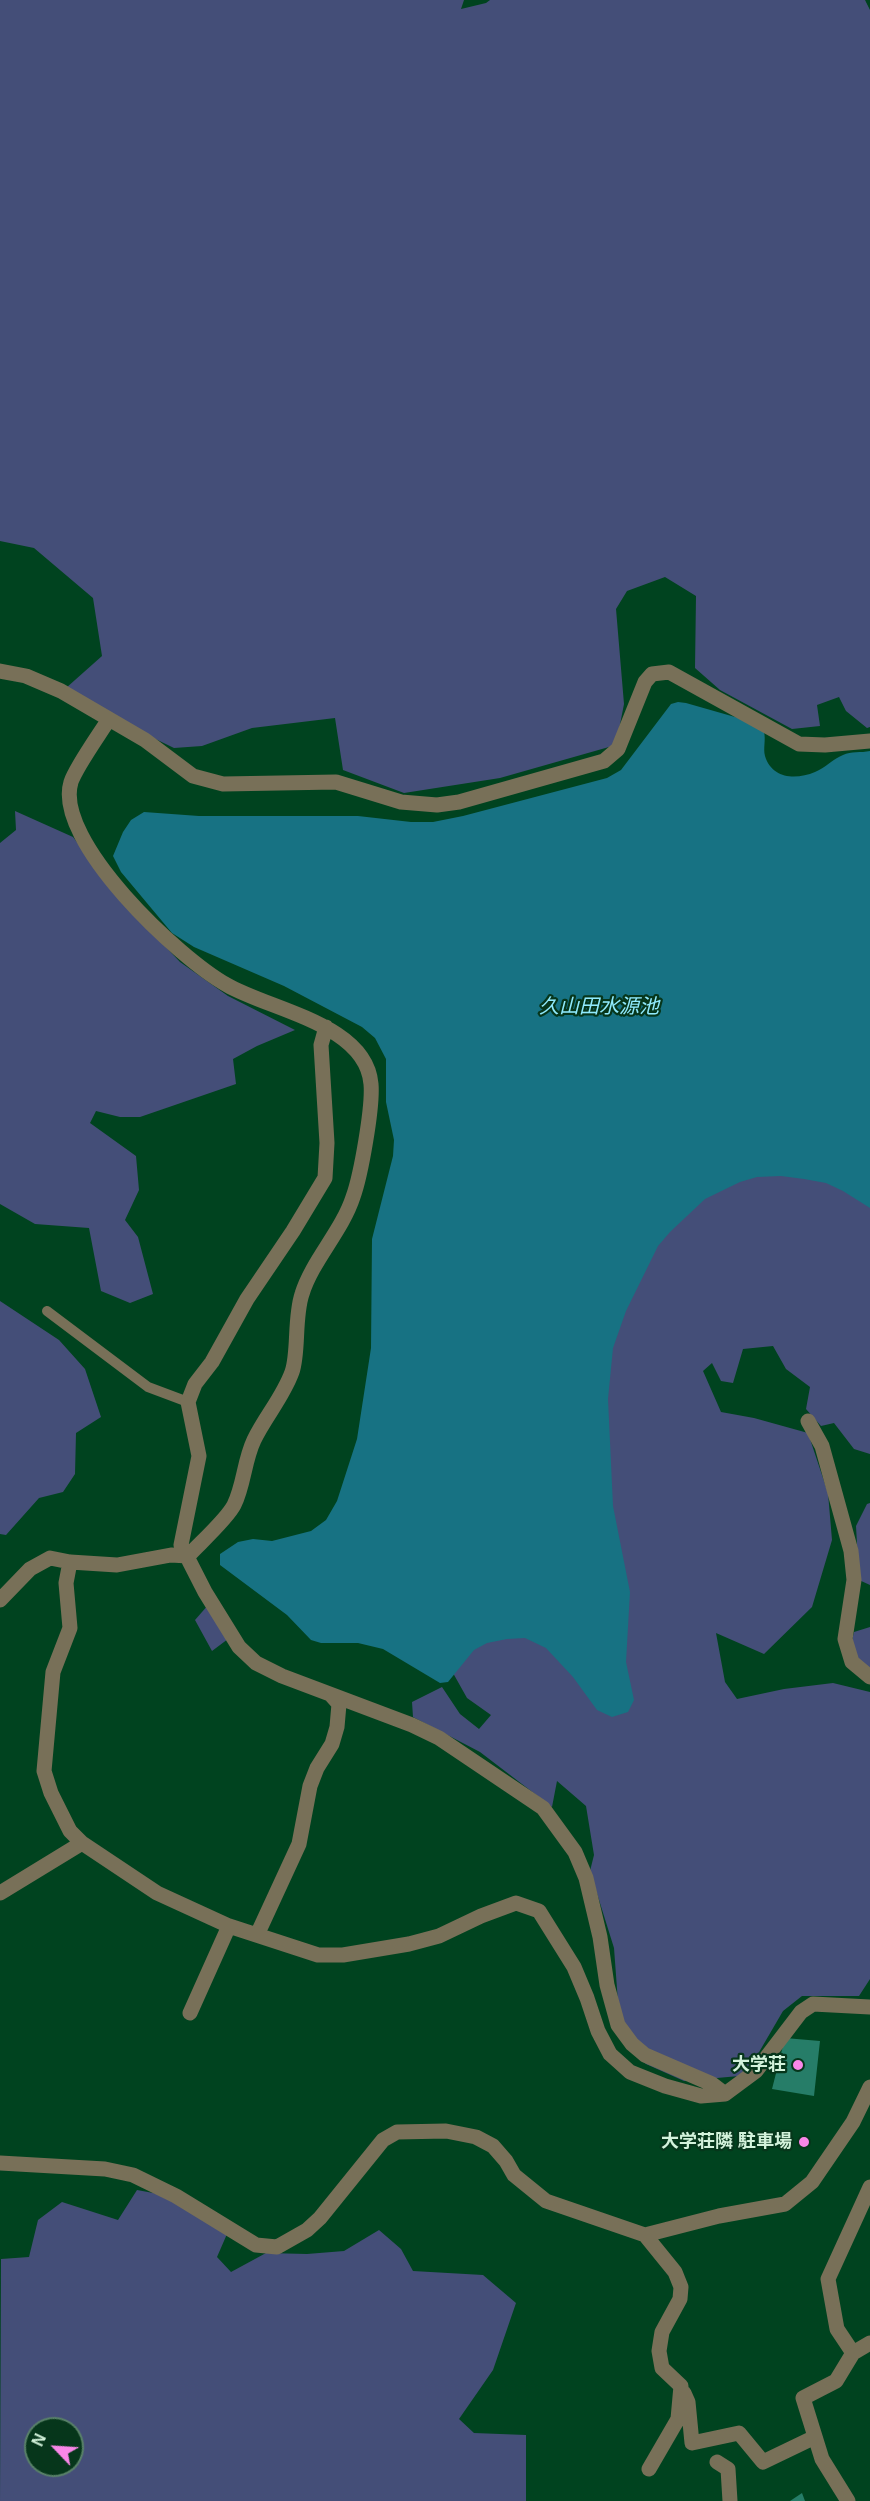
<!DOCTYPE html>
<meta charset="utf-8">
<style>
body{margin:0}
#map{position:relative;width:870px;height:2501px;overflow:hidden;background:#00431f;font-family:Arial,sans-serif}
canvas{display:block}
.north{position:absolute;left:24px;top:2417px;width:60px;height:60px;box-sizing:border-box;background:#06361b;border:2px solid #588168;border-radius:50%;rotate:295deg;font-size:16px;font-weight:700;line-height:24px;text-align:center;color:#d3f2db}
.north::after{content:'';display:block;margin:auto;width:21px;height:27px;background:#f987e8;clip-path:polygon(50% 0,100% 100%,50% 72%,0 100%)}
</style>
<div id="map">
<canvas width="870" height="2501"></canvas>
<div class="north">N</div>
</div>
<script>
const ctx = document.querySelector('canvas').getContext('2d');
ctx.lineJoin = 'round';
function fill(path, color) {
  ctx.fillStyle = color;
  ctx.fill(path, 'evenodd');
}
function strokePath(path, color, width, dash) {
  ctx.strokeStyle = color;
  ctx.lineWidth = width;
  ctx.lineCap = dash ? 'butt' : 'round';
  ctx.setLineDash(dash || []);
  ctx.stroke(path);
}
function label(font, color, halo, rows, align = 'center') {
  ctx.font = font + ' Arial,"Noto Sans JP",sans-serif';
  ctx.lineWidth = 4.5;
  ctx.setLineDash([]);
  ctx.textBaseline = 'middle';
  ctx.strokeStyle = halo;
  ctx.fillStyle = color;
  for (const [text, x, y, turn = 0] of rows) {
    ctx.save();
    ctx.translate(x, y);
    ctx.rotate((+turn || 0) * Math.PI / 180);
    ctx.textAlign = isNaN(turn) ? turn : align;
    if (halo) ctx.strokeText(text, 0, 0);
    ctx.fillText(text, 0, 0);
    ctx.restore();
  }
}
const green = new Path2D(`
 M0,0H464L461,9L486,3L490,0H865L870,10V727L867,728L846,711L839,697L817,705L820,726L792,729L720,690L695,668L696,596L665,577L627,591L616,609L624,704L616,745L500,778L404,793L343,770L335,718L252,728L202,746L174,748L141,732L66,688L102,656L93,598L34,548L0,541Z
 M15,811L73,837L120,899L180,962L228,996L295,1030L257,1046L233,1059L236,1084L140,1117H120L96,1111L90,1123L136,1156L139,1190L125,1220L138,1237L153,1294L130,1303L101,1291L89,1228L35,1224L0,1204V843L16,830Z
 M747,1157L870,1186V1454L854,1449L834,1423L821,1426L806,1409L810,1387L786,1369L773,1346L743,1349L733,1383L721,1381L712,1363L703,1371L721,1412L754,1418L808,1433L828,1493L832,1540L812,1607L764,1654L716,1633L725,1682L737,1699L784,1689L833,1683L870,1692V1979L859,1996H802L783,2011L755,2059L739,2076L684,2081L646,2064L628,2049L618,2002L614,1948L590,1871L594,1855L586,1806L557,1781L552,1807L480,1752L413,1717L412,1702L442,1687L460,1714L479,1729L491,1715L467,1698L453,1673L441,1676L596,1546L611,1297L675,1217Z
 M0,1301L59,1340L85,1369L101,1417L76,1433L75,1474L63,1492L39,1498L6,1535L0,1534Z
 M870,1503V1585L859,1580L856,1526L867,1504Z
 M209,1604L228,1639L212,1651L195,1620Z
 M870,1627V1679L849,1653L854,1632Z
 M137,2190L164,2195L227,2234L217,2257L231,2272L266,2253L307,2254L344,2251L379,2230L401,2249L413,2271L483,2275L516,2303L493,2370L459,2419L474,2433L526,2435V2501H0L1,2259L29,2257L38,2220L62,2202L118,2220ZM36,2429H72V2465H36Z`);
const water = new Path2D(`
 M678,702L686,703L742,719L764,732C766,740 763,748 765,756C772,779 796,780 815,772C825,768 833,759 843,755C851,751 861,753 870,751V1208L843,1191L826,1183L804,1179L781,1176L757,1177L740,1182L705,1199L670,1232L658,1246L626,1311L613,1348L608,1399L613,1506L630,1592L626,1662L634,1700L628,1712L612,1717L597,1710L573,1677L546,1648L525,1638L507,1639L487,1643L474,1650L448,1682L440,1683L383,1649L358,1643H321L311,1640L287,1615L220,1565V1554L238,1542L253,1539L272,1541L311,1531L326,1520L337,1501L357,1439L371,1348L372,1239L393,1156L394,1140L386,1102V1059L375,1038L362,1027L284,986L194,947L172,933L121,872L113,856L123,832L131,820L144,812L199,816H358L411,822H433L463,816L607,778L621,770L671,704Z`);
const building = new Path2D(`
 M785,2038L820,2041L814,2096L772,2089Z
 M802,2493L805,2501H790Z`);
const lane = new Path2D(`
 M47,1311L148,1387L188,1402`);
const street = new Path2D(`
 M0,671L26,676L61,691L145,740L193,776L223,784L336,782L401,802L437,805L459,802L604,761L618,749L645,682L652,674L669,672L799,744L825,745L870,741
 M326,1027L321,1045L327,1143L325,1178L293,1231L247,1299L212,1362L195,1384L188,1402L199,1456L181,1545L205,1592L239,1647L256,1663L282,1676L412,1725L439,1738L543,1808L575,1852L586,1878L600,1937L607,1985L618,2025L632,2044L645,2055L712,2084L725,2094
 M808,1421L822,1446L851,1551L854,1580L845,1639L852,1662L870,1677
 M70,1562L66,1583L70,1628L53,1672L44,1771L51,1793L70,1831L82,1843L157,1893L229,1926L318,1955H343L409,1944L439,1936L481,1916L516,1903L539,1911L574,1967L587,1998L598,2031L610,2054L630,2072L665,2086L701,2096L725,2094L756,2071L801,2012L813,2004L870,2007
 M0,1600L30,1569L50,1558L70,1562L117,1565L171,1555L188,1556C200,1543 227,1519 234,1505C244,1485 244,1461 254,1440C265,1417 283,1397 292,1372C299,1352 294,1318 302,1294C312,1261 342,1231 353,1197C361,1175 373,1107 371,1084C366,1024 270,1010 227,985C180,959 53,841 71,782C76,767 99,735 109,719
 M0,1893L82,1843
 M257,1935L299,1844L310,1786L317,1768L332,1744L337,1727L339,1704L331,1695
 M190,2013L229,1926
 M0,2163L105,2169L133,2175L176,2196L256,2245L277,2247L307,2230L320,2218L383,2140L397,2132L446,2131L476,2137L493,2146L506,2161L514,2175L546,2201L645,2235L719,2216L785,2204L812,2182L853,2122L870,2087
 M870,2187L828,2279L837,2329L853,2353L870,2343
 M645,2235L675,2272L681,2287L680,2299L662,2332L659,2351L662,2368L681,2386L678,2419L649,2469
 M684,2393L688,2402L692,2443L739,2433L763,2462L815,2437
 M717,2462L728,2469L730,2501
 M848,2501L822,2459L803,2398L836,2381L853,2353`);
const markers = [
 [798,2065,6,"#f987e8"],
 [804,2142,6,"#f987e8"]
];
const poiNames = [
 ["大学荘",786,2065],
 ["大学荘隣 駐車場",792,2142]
];
const waterNames = [
 ["久山田水源池",599,1007]
];
fill(green, '#444e78');
fill(water, '#177283');
fill(building, '#267d68');
strokePath(lane, '#787058', 10);
strokePath(street, '#787058', 15);
for (const [x, y, r, color] of markers) {
  const dot = new Path2D();
  dot.arc(x, y, r, 0, 2 * Math.PI);
  ctx.fillStyle = color;
  ctx.fill(dot);
  strokePath(dot, '#06361b', 2);
}
label('bold 18px', '#d3f2db', '#06361b', poiNames, 'right');
label('italic 20px', '#90eafe', '#06361b', waterNames);
</script>
